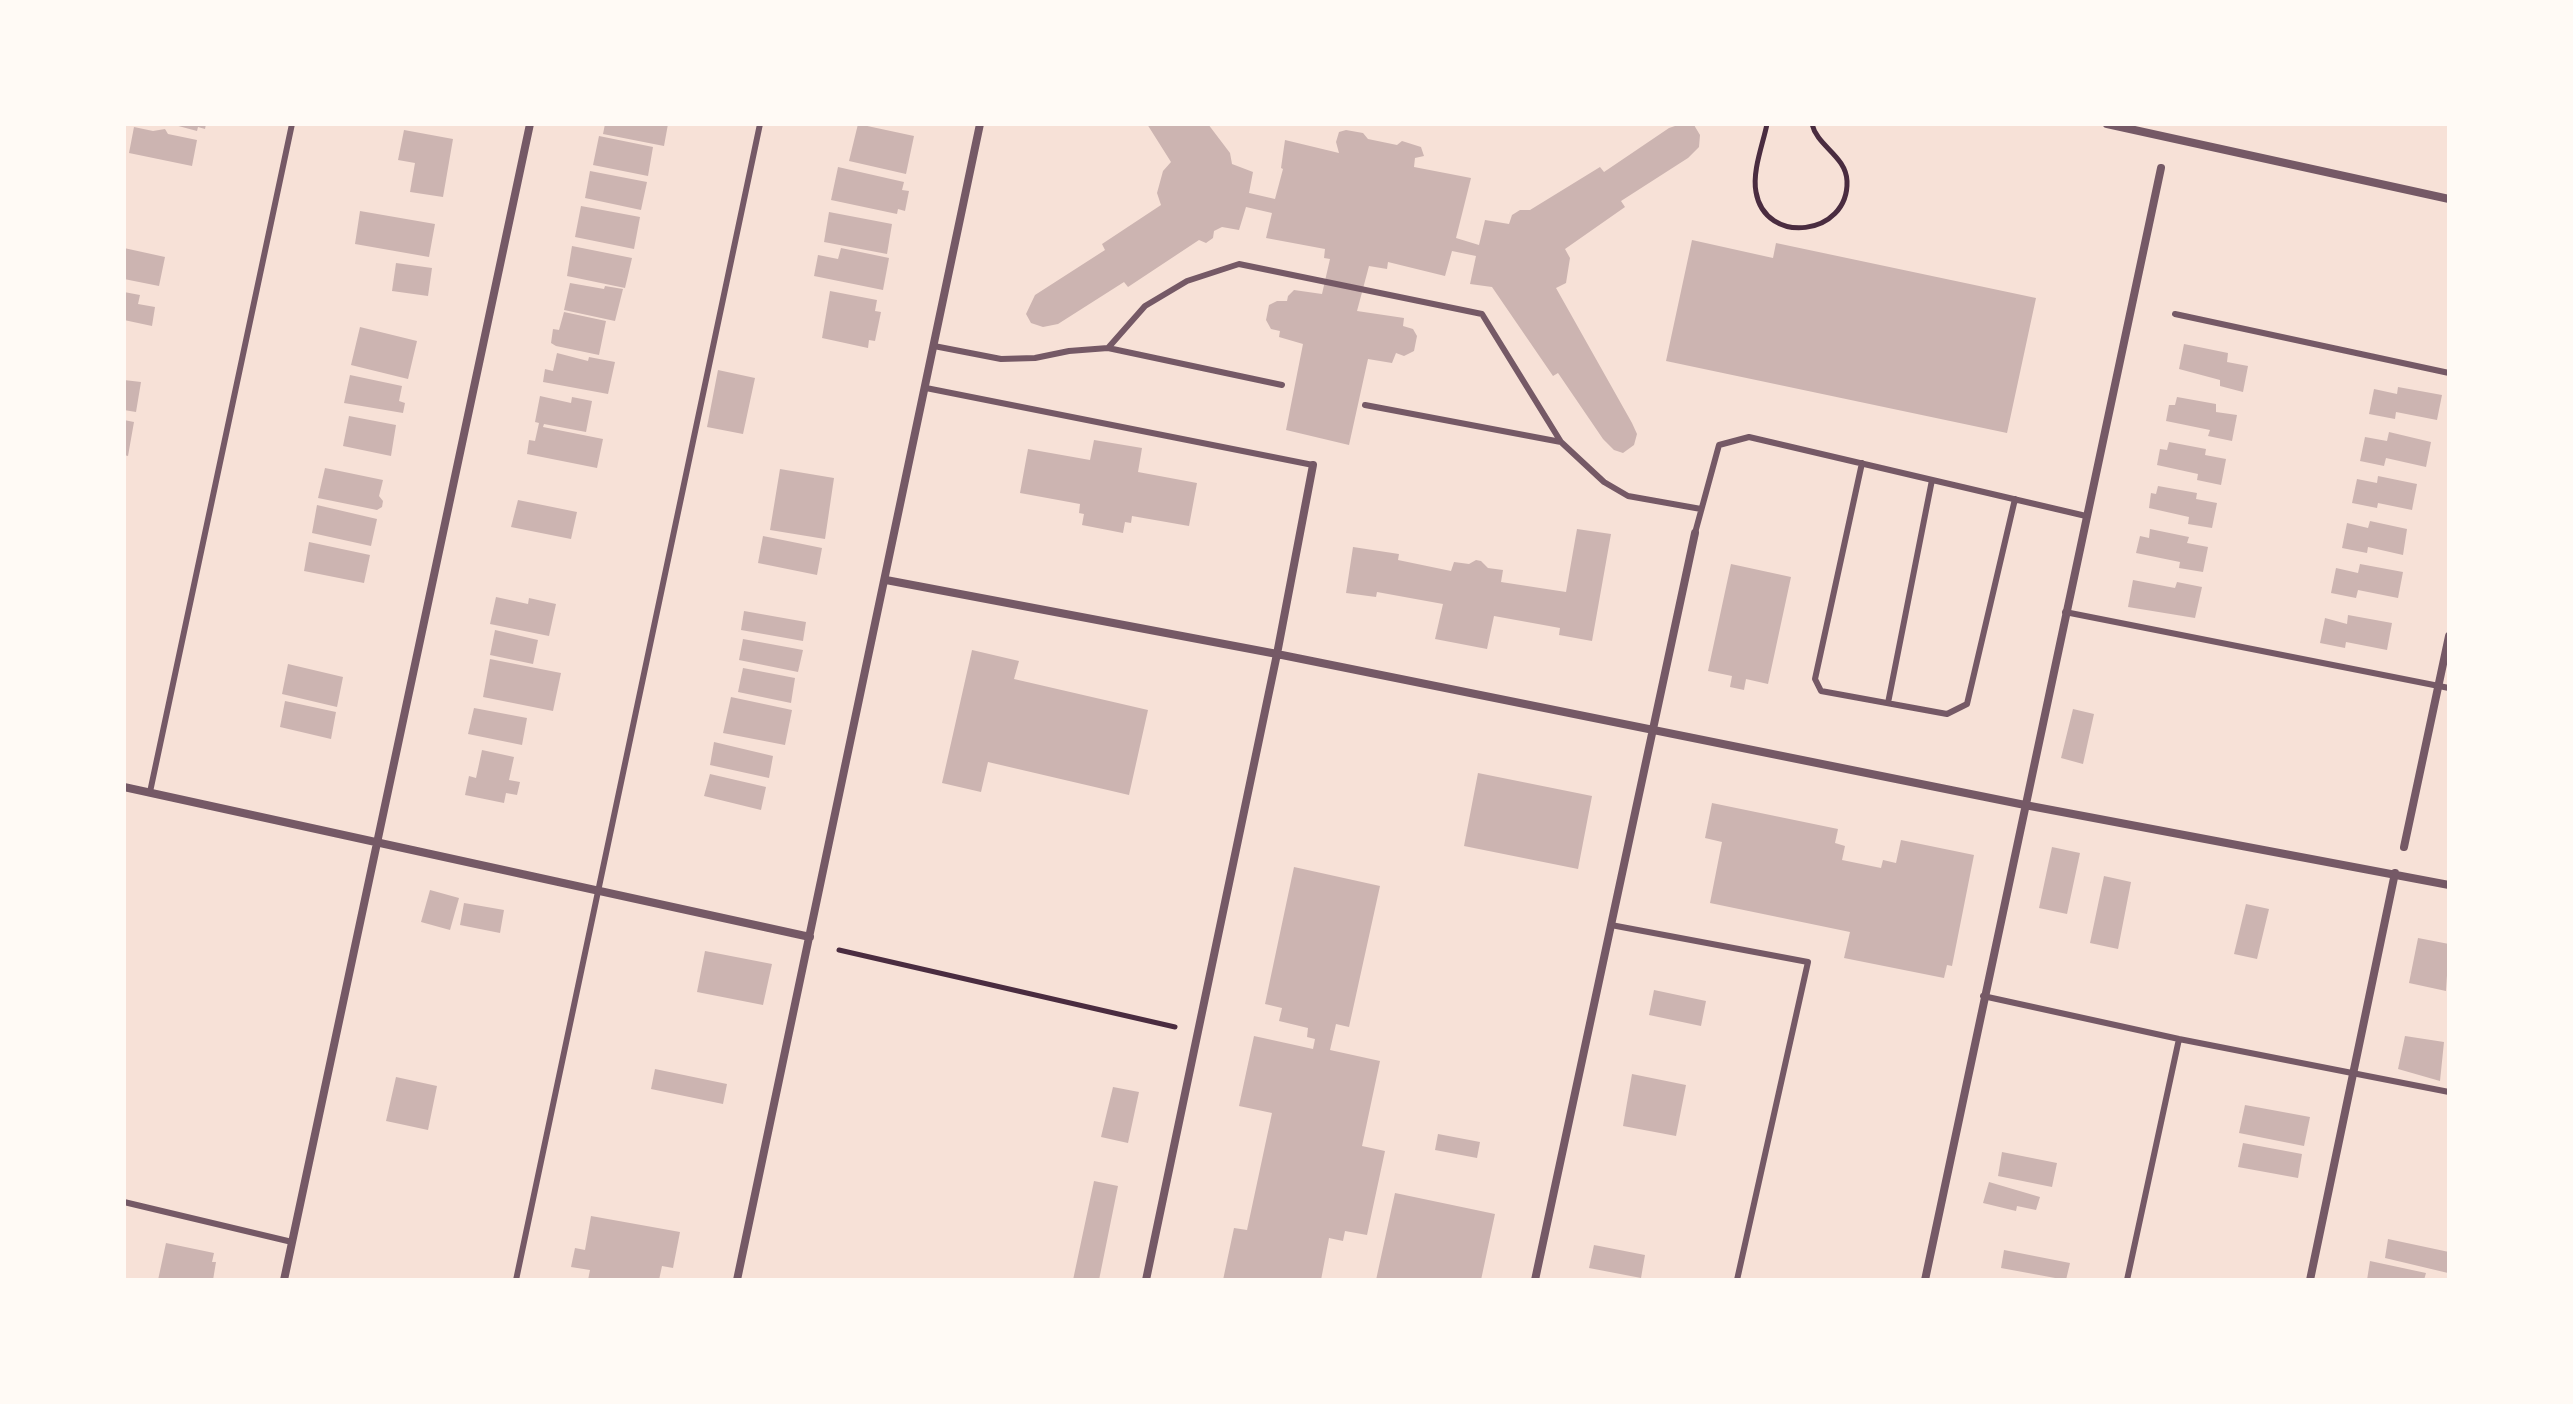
<!DOCTYPE html>
<style>
body{margin:0}
#map{position:relative;width:2573px;height:1404px;overflow:hidden;background:#f7e1d7;font-family:Cabin,sans-serif}
canvas{display:block}
.frame{position:absolute;inset:0;border:126px solid #fffaf5;pointer-events:none}
</style>
<div id="map">
<canvas width="2573" height="1404"></canvas>
<div class="frame"></div>
</div>
<script>
const ctx = document.querySelector('canvas').getContext('2d');
ctx.lineJoin = 'round';
function fill(path, color) {
  ctx.fillStyle = color;
  ctx.fill(path, 'evenodd');
}
function strokePath(path, color, width, dash) {
  ctx.strokeStyle = color;
  ctx.lineWidth = width;
  ctx.lineCap = dash ? 'butt' : 'round';
  ctx.setLineDash(dash || []);
  ctx.stroke(path);
}
const building = new Path2D(`
 M171,124H206L205,129L198,127L197,131Z
 M605,124H668L664,146L603,134Z
 M858,124L914,136L906,174L849,161Z
 M1147,124H1208L1230,153L1232,164L1253,172L1249,193L1275,199L1283,169L1281,168L1285,140L1339,153L1336,142L1339,132L1346,130L1363,133L1368,139L1397,145L1402,141L1421,147L1424,156L1415,158L1414,167L1471,178L1456,238L1479,245L1485,220L1509,224L1512,215L1520,210H1530L1600,167L1604,172L1669,128L1681,124L1694,125L1700,135L1699,147L1688,158L1621,201L1625,207L1565,249L1570,258L1566,283L1556,288L1632,423L1637,434L1634,445L1623,453L1614,450L1603,439L1558,373L1553,376L1492,287L1470,284L1476,256L1452,251L1445,276L1388,262L1387,269L1369,266L1357,311L1404,318L1403,326L1413,329L1417,336L1414,351L1404,356L1396,353L1392,363L1368,359L1349,445L1286,430L1303,344L1279,337L1280,331L1271,329L1266,320L1269,305L1277,301H1287L1288,296L1294,290L1322,294L1330,259L1324,258L1325,249L1266,238L1272,213L1246,207L1239,230L1222,227L1214,231L1213,238L1206,243L1199,240L1128,287L1124,282L1058,324L1043,327L1031,323L1026,314L1035,295L1105,250L1102,244L1161,205L1157,193L1163,171L1171,162Z
 M134,127L153,131L165,129L168,134L197,140L192,166L129,153Z
 M404,130L453,139L443,197L410,192L415,163L398,160Z
 M599,136L653,147L648,176L593,165Z
 M838,167L904,182L902,190L909,191L905,211L898,209L897,214L831,200Z
 M590,171L647,182L641,210L585,198Z
 M581,206L640,217L634,249L575,237Z
 M360,211L435,224L429,257L355,244Z
 M829,212L892,224L887,254L824,242Z
 M1692,240L1773,258L1776,243L2036,298L2007,433L1666,361Z
 M572,246L632,258L625,288L567,276Z
 M124,248L165,257L159,286L124,279Z
 M841,248L889,258L883,290L814,276L818,255L838,259Z
 M396,263L432,268L428,296L392,291Z
 M570,283L604,289L605,286L623,289L615,321L564,310Z
 M830,291L877,300L875,311L881,312L875,341L869,340L868,348L822,338Z
 M124,292L140,295L138,304L155,307L152,326L124,320Z
 M564,312L606,321L599,355L556,346L551,343L553,329L559,330Z
 M360,327L417,341L408,379L351,365Z
 M2184,344L2228,353L2227,362L2248,366L2243,392L2220,386V380L2179,369Z
 M557,353L588,361L589,357L615,362L608,394L543,382L545,369L553,371Z
 M718,370L755,378L743,434L707,427Z
 M350,375L402,386L399,401L405,403L403,413L344,403Z
 M124,380L141,382L136,412L124,410Z
 M2398,387L2442,395L2437,420L2396,412L2395,419L2369,414L2374,389L2397,394Z
 M540,396L571,403L572,397L592,401L586,432L544,424L543,427L603,439L597,468L527,454L529,440L535,441L539,423L535,422Z
 M2177,397L2216,404V412L2237,415L2232,441L2208,436L2210,430L2166,421L2169,405H2175Z
 M349,416L396,425L391,456L343,446Z
 M124,420L134,422L128,456L124,455Z
 M2389,432L2431,442L2426,467L2386,458L2384,466L2360,461L2365,437L2387,441Z
 M1094,440L1142,448L1138,472L1197,483L1189,526L1132,516L1131,523L1125,522L1123,533L1082,525L1084,514L1079,513L1080,504L1020,493L1028,449L1090,460Z
 M2169,442L2206,449L2205,455L2226,459L2221,485L2197,480L2198,474L2157,465L2160,449L2167,450Z
 M325,468L383,480L379,496L383,501L382,507L377,510L318,498Z
 M780,469L834,478L825,539L770,530Z
 M2378,476L2417,484L2412,510L2378,503L2377,508L2352,503L2357,479L2377,483Z
 M2158,486L2197,493L2196,499L2217,503L2212,528L2188,524L2189,517L2149,508L2151,493L2156,494Z
 M518,500L577,512L571,539L511,527Z
 M317,505L377,519L371,546L312,533Z
 M2370,521L2407,529L2403,555L2368,547L2367,553L2342,548L2347,523L2368,528Z
 M1577,529L1611,534L1592,641L1559,635L1560,628L1494,616L1487,649L1435,639L1443,604L1377,592L1376,597L1346,593L1353,547L1399,554L1398,560L1451,571L1454,562L1469,564L1476,560L1481,561L1488,568L1503,570L1501,582L1566,592Z
 M2150,529L2189,537L2187,543L2208,547L2203,572L2179,568L2180,562L2136,553L2140,536L2149,538Z
 M763,536L822,548L817,575L758,563Z
 M309,542L370,555L364,583L304,571Z
 M1731,564L1791,577L1768,684L1746,679L1744,690L1730,687L1732,676L1708,671Z
 M2360,564L2403,572L2398,598L2358,590L2356,598L2331,593L2336,568L2358,573Z
 M2133,580L2175,588L2177,582L2202,587L2195,618L2128,607Z
 M496,597L528,604L529,598L556,604L549,636L490,624Z
 M744,611L806,622L803,641L741,630Z
 M2348,615L2392,623L2387,650L2346,642L2345,648L2320,643L2325,618L2347,624Z
 M495,630L538,640L533,664L490,655Z
 M743,639L803,650L798,672L739,660Z
 M972,650L1019,661L1014,679L1148,710L1129,795L988,762L981,792L942,783Z
 M490,659L561,673L553,711L483,697Z
 M288,664L343,677L337,707L282,694Z
 M743,668L795,678L791,703L738,692Z
 M731,697L792,710L785,745L723,733Z
 M285,701L336,712L331,739L280,727Z
 M474,708L527,718L522,745L468,734Z
 M2073,709L2094,714L2083,764L2061,758Z
 M714,742L773,756L769,778L710,765Z
 M482,750L514,757L509,780L520,782L517,795L506,793L504,803L465,795L469,776L476,778Z
 M1478,773L1592,796L1578,869L1464,846Z
 M710,774L766,787L761,810L704,796Z
 M1712,803L1838,829L1835,843L1845,846L1842,860L1881,868L1883,860L1896,863L1901,840L1974,855L1952,966L1947,965L1944,978L1844,958L1850,932L1710,903L1722,842L1705,838Z
 M2052,847L2080,853L2067,914L2039,908Z
 M1294,867L1380,886L1349,1027L1336,1024L1330,1050L1380,1061L1362,1146L1385,1151L1367,1235L1345,1231L1343,1241L1329,1238L1321,1280H1223L1234,1228L1247,1230L1272,1113L1239,1106L1254,1036L1313,1049L1315,1039L1307,1037L1308,1028L1279,1021L1282,1008L1265,1004Z
 M2104,876L2131,882L2118,949L2090,943Z
 M430,890L459,898L450,930L421,922Z
 M464,903L504,910L500,933L460,925Z
 M2246,904L2269,909L2257,959L2234,954Z
 M2418,938L2449,944L2446,991L2409,983Z
 M705,951L772,964L763,1005L697,992Z
 M1654,990L1706,1001L1701,1026L1649,1015Z
 M2405,1036L2444,1042L2440,1081L2398,1069Z
 M655,1069L727,1084L723,1104L651,1089Z
 M1632,1074L1686,1085L1676,1136L1623,1126Z
 M396,1077L437,1086L428,1130L386,1121Z
 M1113,1087L1139,1092L1128,1143L1101,1137Z
 M2245,1105L2310,1117L2304,1146L2239,1133Z
 M1438,1134L1480,1142L1477,1158L1435,1150Z
 M2243,1143L2302,1154L2298,1178L2238,1167Z
 M2002,1152L2057,1163L2052,1187L1998,1176Z
 M1094,1181L1118,1186L1099,1280H1073Z
 M1989,1182L2040,1197L2036,1210L2017,1206L2016,1211L1983,1203Z
 M1395,1193L1495,1214L1481,1280H1376Z
 M591,1216L680,1232L673,1268L662,1266L659,1280H588L590,1270L571,1267L575,1248L585,1250Z
 M2388,1239L2449,1252L2448,1273L2385,1258Z
 M166,1243L214,1253L212,1262H216L213,1280H158Z
 M1594,1245L1645,1255L1641,1278L1589,1268Z
 M2004,1250L2070,1263L2066,1280L2001,1268Z
 M2370,1261L2426,1273L2424,1280H2367Z`);
const path = new Path2D(`
 M1767,124C1763,144 1752,171 1756,192C1765,246 1849,236 1847,181C1846,156 1817,146 1812,124
 M839,950L1175,1027`);
const service = new Path2D(`
 M2175,314L2449,373
 M934,346L1001,359L1035,358L1069,351L1108,348L1282,385
 M1108,348L1145,306L1187,281L1239,264L1482,314L1561,442
 M926,388L1313,465
 M1365,405L1561,442L1604,482L1628,496L1701,509
 M1862,463L1815,679L1821,691L1947,714L1967,704L2015,499
 M1695,533L1719,445L1749,437L2086,516
 M2065,612L2449,688
 M1888,703L1932,480
 M150,792L292,124
 M1611,925L1808,962L1737,1280
 M1983,996L2179,1039L2449,1092
 M124,1202L292,1242
 M516,1280L760,124
 M2127,1280L2179,1039`);
const minor = new Path2D(`
 M2107,124L2449,199
 M886,580L1277,654L2025,805L2449,885
 M124,787L810,937
 M2404,847L2449,636
 M284,1280L530,124
 M737,1280L980,124
 M1146,1280L1277,654L1313,465
 M1535,1280L1695,533
 M1925,1280L2161,168
 M2310,1280L2395,873`);
fill(building, '#ccb4b1');
strokePath(path, '#4a2c40', 5);
strokePath(service, '#755966', 6);
strokePath(minor, '#755966', 8);
</script>
